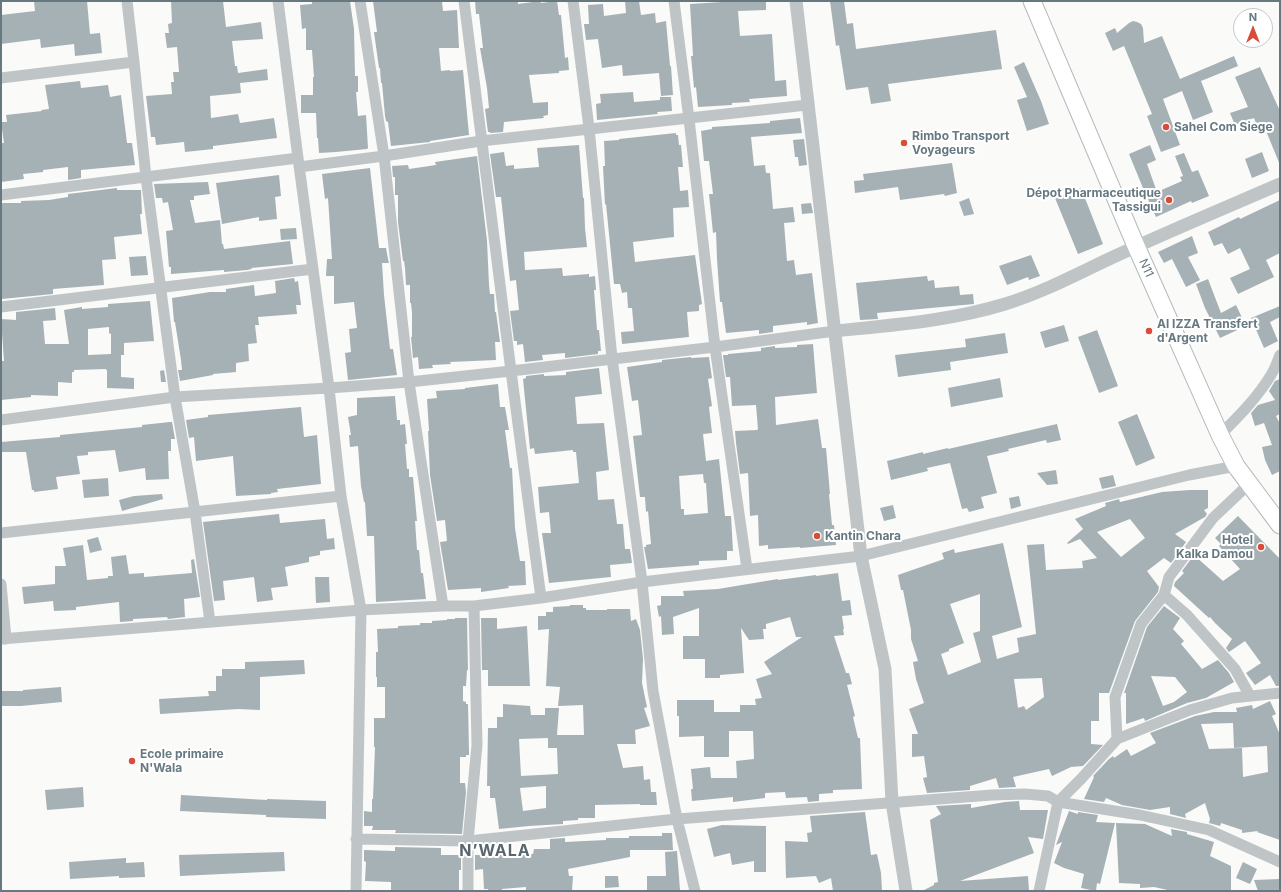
<!DOCTYPE html>
<meta charset="utf-8">
<style>
body{margin:0}
#map{position:relative;width:1281px;height:892px;overflow:hidden;background:#fafaf8;font-family:Inter,sans-serif}
canvas{display:block}
.frame{position:absolute;inset:0;border:2px solid #667981;pointer-events:none}
.north{position:absolute;left:1233px;top:8px;width:40px;height:40px;box-sizing:border-box;background:#fff;border:1px solid #c2c9cd;border-radius:50%;rotate:0deg;font-size:11px;font-weight:700;line-height:16px;text-align:center;color:#667981}
.north::after{content:'';display:block;margin:auto;width:14px;height:18px;background:#d94c39;clip-path:polygon(50% 0,100% 100%,50% 72%,0 100%)}
</style>
<div id="map">
<canvas width="1281" height="892"></canvas>
<div class="frame"></div>
<div class="north">N</div>
</div>
<script>
const ctx = document.querySelector('canvas').getContext('2d');
ctx.lineJoin = 'round';
function fill(path, color) {
  ctx.fillStyle = color;
  ctx.fill(path, 'evenodd');
}
function strokePath(path, color, width, dash) {
  ctx.strokeStyle = color;
  ctx.lineWidth = width;
  ctx.lineCap = dash ? 'butt' : 'round';
  ctx.setLineDash(dash || []);
  ctx.stroke(path);
}
function label(font, color, halo, rows, align = 'center') {
  ctx.font = font + ' Inter,sans-serif';
  ctx.lineWidth = 4;
  ctx.setLineDash([]);
  ctx.textBaseline = 'middle';
  ctx.strokeStyle = halo;
  ctx.fillStyle = color;
  for (const [text, x, y, turn = 0] of rows) {
    ctx.save();
    ctx.translate(x, y);
    ctx.rotate((+turn || 0) * Math.PI / 180);
    ctx.textAlign = isNaN(turn) ? turn : align;
    if (halo) ctx.strokeText(text, 0, 0);
    ctx.fillText(text, 0, 0);
    ctx.restore();
  }
}
const building = new Path2D(`
 M34,1H87L90,34L100,33L102,53L75,56L74,44L41,48L40,39L1,44V15L35,11Z
 M171,1H223L226,27L261,22L263,39L232,41L235,66H237L238,73L267,69L268,80L240,83L241,93L210,96L211,118L238,114L240,123L274,118L277,138L213,146V149L185,152L184,142L156,145L155,137H151L146,96L172,94L171,82H174L173,72H179L177,47L167,48L165,33H169L168,24L172,23Z
 M312,1H350L354,29L355,76H358V92H356L358,116L366,115L368,148L367,149L336,152L319,153L318,138H317L316,113H301V95H313V77H314L312,50H306V28L302,29L300,5L312,4Z
 M373,1H442L443,11L457,10L459,48H439L441,71L450,70V71L463,70L469,135L430,141V142L391,146L388,122L386,121L385,116L382,83H381L380,68H379L374,32H377Z
 M475,1H518V4L540,1L541,3L557,1L559,15H561L565,58L568,57L569,70L559,71V73L529,75L533,103L548,102V115L543,116L544,118L504,122L503,132L490,133V132H488L485,109L489,108L487,88L480,48H483L479,14H476Z
 M625,1H639L641,15L655,13L656,23L666,21L670,66H671L673,95L661,96L659,73L623,76L622,65L602,68L598,39L586,40L584,24H589L588,5L603,4L604,16L626,13Z
 M722,1H766V10L738,11L740,36L772,34L775,81L786,80L787,96L749,99L750,102L732,103V105L698,107L696,87L694,88L691,56H693L690,4L722,2Z
 M830,1H844L847,24L853,23L856,49L996,30L1002,69L888,84L891,101L871,104L868,87L846,90L839,45L836,46Z
 M1133,21L1137,22L1141,24L1143,28L1144,43L1162,36L1180,79L1234,56L1238,66L1201,81L1213,112L1193,120L1182,91L1163,99L1180,145L1161,152L1147,116L1152,114L1124,46L1113,51L1105,33L1115,28L1117,33L1129,23Z
 M1024,62L1041,101L1049,124L1027,131L1017,100L1027,97L1014,67Z
 M1260,67L1280,111V165L1264,126L1258,129L1254,118L1235,125L1230,113L1248,107L1235,77Z
 M80,81L81,88L108,85L110,97L121,95L127,143H132L135,165L81,170V178L68,180V167L43,170V172L23,174L24,179L1,182V143H4L1,122H7L6,115L42,111L41,110L49,109L45,85Z
 M633,92L634,102L660,100V97H671L672,111L657,112L658,114L597,120L596,104L601,103L600,94Z
 M800,118L802,133L751,137L754,166L765,165L766,173H770L773,209L793,207L795,222L784,223L787,261L794,260L796,275L812,273L818,323L807,325V322L773,326V332L759,334V330L726,333L722,302H720L717,259L716,232L713,233L709,194H713L709,161H704L701,131L712,129V127L770,123V121Z
 M676,133V135H678L679,145H681L683,167H678L680,191L688,190L689,207L673,208L674,237L633,242L635,262L695,255L702,304L699,305V311L687,312L689,337L622,344L621,332L634,331L632,308H628L627,292L622,293L620,284H614L606,204L605,205L603,166H605L604,141L619,140V139Z
 M804,139L807,165L799,166L798,157H795L793,140Z
 M579,145L583,198H584L585,228L587,247L524,252L525,270L562,268L563,276L589,274V277L595,276L596,290H594L597,330H599L601,351H598V354L565,358V353L542,355L543,360L525,362L523,344L517,345V341H514L510,311L519,310L516,280L510,281L501,197H496L490,154L504,152L506,166L514,165V169L539,167L537,148Z
 M1150,145L1156,160L1147,164L1157,192L1182,181L1180,177L1183,176L1175,156L1184,153L1192,172L1198,170L1209,196L1192,203L1191,201L1156,217L1143,188L1129,154Z
 M1262,152L1269,171L1252,178L1245,159Z
 M477,156L487,241L489,285L490,294H494L495,312H496L500,342H495L496,360L450,362L451,364L432,365L433,368L419,369L418,357L413,358L411,337H412V313L411,303H410V285H406L405,268L404,261H403L398,222V195H395V177H393L392,166L408,165L409,169L436,165L435,162Z
 M952,163L957,193L945,196L944,194L900,200L898,187L855,193L854,181L864,180L863,174Z
 M370,168L379,248H386L388,259L389,263H382L384,295L390,349H393L397,375L348,380L345,353L351,352L349,329L357,328L354,302L334,304V276H326L327,259H332L328,198L325,199L322,174Z
 M279,175L281,196L275,197L277,219L259,221V217L222,224L216,183Z
 M208,182L210,194L194,196V200H190L195,223L220,220L222,244H223L224,249L290,241L293,264L251,268L252,269L247,270L224,272V270L171,274V267H169L166,231L173,230L168,202L163,203L162,198H156L154,184Z
 M117,188V190H141L142,214H140L142,234L114,237L116,259L102,260L104,285L53,289V294L2,299L1,278V203H21V201L49,200L68,197V194Z
 M1081,188L1103,244L1078,254L1055,198Z
 M969,198L974,214L964,216L959,202Z
 M1280,200V253L1266,260L1274,277L1238,294L1230,278L1250,269L1240,248L1228,254L1222,243L1214,246L1208,232L1239,217L1240,219Z
 M811,203L813,213L802,214L801,204Z
 M296,228L297,239L281,240L280,229Z
 M1192,236L1198,253L1188,257L1200,280L1186,287L1172,259L1164,263L1158,252Z
 M1031,255L1040,276L1029,280L1028,277L1007,285L999,266Z
 M146,256L148,275L131,276L129,257Z
 M927,276L928,281L934,280L935,288L959,286L960,295L973,294L974,304L877,313L878,319L860,320L856,283Z
 M294,278L295,282L298,281L301,305H296L297,314L258,317L259,325H255L257,343L248,344L249,361L236,363V372L213,374V375L180,381L178,370H182L181,360L175,322H174L172,298L210,292H226V289L254,285L255,296L276,293L275,281Z
 M1208,279L1221,313L1236,305L1246,326L1220,338L1205,308L1196,284Z
 M150,301L154,341L124,343V355H121V377L134,378V389L107,388V370H106V369L74,370V372H72V383L58,382V396L31,395V397L1,400V361H4L1,319L16,320V312L55,308L56,320L43,321L45,344H69L64,310L82,307V309L108,307V304ZM109,327V333L111,334V354L88,355V329Z
 M1280,306V317L1270,322L1278,341L1264,348L1251,318Z
 M1064,325L1069,341L1045,348L1040,332Z
 M1097,330L1118,386L1099,393L1078,337Z
 M1005,333L1008,353L950,362L951,370L898,377L895,355L966,347L965,339Z
 M813,344L817,393L775,397L776,425L818,419L822,448H826L830,494H829L832,525H834L836,545L800,548V547L768,549V545L759,546L758,515L750,516L748,473L740,474L736,443L735,431L757,430L758,429L756,405L732,406L730,377H726L723,355H728V354L761,351V348L775,346V348L797,347V345Z
 M691,357V358L709,357L712,378L708,379L712,406L709,407L712,433L703,434L706,461L719,459L725,516H731L733,551H727V560L699,561V565L648,569L644,547H646V545L651,544L648,511L646,512L645,497H640L633,436L642,435L638,400L632,401L627,367L662,362V360ZM703,474L704,483H706L708,513L684,515V509H681L679,476Z
 M599,368L602,394L575,397L577,424L604,423L609,470L596,472L598,500L614,499L617,524H623L625,549H630L632,563L610,565L611,577L549,583L542,533H551L549,512L540,513L538,487L579,483L576,452H573V450L535,454L534,448L530,449L523,379L526,378V376L544,374V376L566,375V372Z
 M164,370L166,382H161L160,371Z
 M1000,378L1003,397L951,407L948,388Z
 M1280,379V414L1276,416L1280,424V471L1272,475L1265,460L1262,447L1272,445L1264,423L1255,426L1251,413L1258,405L1275,400L1269,391L1275,381Z
 M498,384L500,407H505L509,430H505L510,468H512L515,528L520,561H525L526,585L508,586L509,588L481,592V588L448,590L440,542L447,541L445,520L437,521L430,475L428,431H429L427,399L437,398L436,391L465,389V388Z
 M395,396L397,420H400V425L405,424L407,444H405L407,469H409V477H413L417,521H415L417,550H419L421,573H423L426,599L376,602L374,536H367L365,502H364L361,486L358,446L350,447L349,435H351L348,417L357,415V398Z
 M301,407L304,437L317,435L321,484L277,489L278,492L271,493V494L236,496L233,456L196,461L194,437L189,438L186,420L208,417V415Z
 M1137,414L1155,458L1136,466L1118,422Z
 M170,422H172L175,439H171V451H168L169,479L146,480L145,468L119,472L115,450L88,452V455L77,456L80,474L56,477L58,489L34,492V490H32L26,452H1V442L60,437V435L142,427V425Z
 M1057,424L1061,440L1047,443L1046,440L1008,449L1009,451L987,456L997,493L981,497L984,508L969,512L967,508L962,509L950,463L927,468L928,471L891,480L887,461L923,452V454L948,448V449Z
 M1056,470L1058,484L1047,485L1037,473Z
 M1113,475L1116,486L1102,489L1099,478Z
 M108,478L109,496L84,498L82,480Z
 M1190,490H1208V508L1204,510L1207,514L1205,517L1175,534L1186,542L1171,563L1164,558L1147,571L1159,587L1158,592L1135,621L1109,693H1099V721H1091V744L1103,745L1083,766L1071,767L1052,776L1049,769L1013,777L1016,787L999,788L996,778L970,786V790L927,793L923,778L927,777L924,756L912,757V734H918L909,709L924,703L916,679L913,662L918,661L911,639V630L903,590H901L898,575L944,559L942,553L954,549L955,553L1003,543L1022,627L992,636L997,659L1019,652L1017,638L1036,634L1027,545L1044,544L1046,570L1083,568L1082,561L1097,558L1080,539L1068,544L1067,543L1083,529L1075,519L1106,506L1105,503L1119,499L1120,502L1162,492ZM1130,519L1145,538L1121,557L1097,532ZM980,594V631L973,633L981,662L948,675L941,654L949,651V649L964,643L950,604ZM1042,678L1044,697L1026,710L1024,706L1018,708L1014,679Z
 M162,494L163,499L122,511L119,500L134,496Z
 M1019,496L1021,506L1011,509L1009,498Z
 M893,505L896,518L884,521L880,508Z
 M279,514L280,523L325,519L327,539L334,538L335,549L320,551V555L309,557V562L285,567L288,586L271,588L273,600L257,602L254,577L223,581L225,600L214,601L203,522Z
 M1238,516L1280,559V686H1276L1270,675L1255,685L1246,673L1261,663L1245,641L1229,652L1226,648L1232,639L1215,623L1210,617L1209,618L1174,586L1175,582L1184,573L1182,571L1194,555L1223,581L1240,569L1219,546L1221,544L1215,538Z
 M98,537L102,550L90,553L87,540Z
 M83,545L87,580L108,578V576H113L111,557L126,555L129,574L144,573V577L192,573L191,560L194,559L200,597L184,599L185,617L168,619L167,617L133,619V621L120,622L119,602L76,607V610L54,611L53,601L24,604L22,587L55,584V566H66L63,548Z
 M838,573L842,601L850,600L852,615L842,616L844,629H843L844,635L834,636L846,673H849L852,684L847,685L855,716L853,717L858,738H860L862,789L833,790V793L819,794V801L808,802L807,797L786,798L785,792L765,793V798L733,802V797L692,801L691,789H693L691,769L710,767L711,778H737L736,761L754,759L753,731H729V757H704V736L679,737V716H677V700H714V712H740V705H756L755,699L762,698L756,679L772,674L764,662L802,637H796L790,617L766,624V629H763L764,639L749,640L741,628L744,673L720,675V678H705V659H683V636H699V608L673,617L674,634L662,635L661,616L659,617L657,606L661,605V596H684L683,591L718,589L778,579V580L816,575V576Z
 M315,577H329L330,602L316,603Z
 M570,605H583V608H586V610H607V609H630L631,621L636,619L640,630L643,659L642,683L647,707L644,708L650,726L635,730L636,744H617L623,768L643,766L644,780L650,779L651,792H656L657,805H640V804L595,805V818H578V820L563,821V824L529,826L499,829L495,798H490V786H487L488,728H497V717H503V704L530,706L531,715H545V708H559L557,735H584L583,705L558,706L560,687L546,686L549,629L538,630V616H546V612H553V607L570,606ZM548,738V748H557L558,774L521,776L519,739ZM546,786V808L523,811L520,788Z
 M1164,606L1180,618L1173,629L1184,641L1181,644L1202,669L1218,660L1229,673L1234,682L1206,698L1187,703L1145,721L1144,718L1126,724V693H1124L1147,627ZM1151,676L1175,677L1187,692L1174,702L1163,706Z
 M455,618H467L468,670H467L466,686H463V701L466,702V704H468L469,752V755H466V757H460V783H465L466,792L462,834L395,833L396,830H372L373,826H364V811L372,812V799H373L375,747H374V718H385V687H377V677H376V652H378L377,629L398,628V626L420,625V623H432V621L447,620V619H455Z
 M481,618H497V629L527,626L530,686H488V670H482Z
 M304,660L305,674L260,677V710L238,709L160,714L159,699L209,696L208,691H216V676H222V669H245V662Z
 M61,687L62,702L21,706H1V691H23V690Z
 M1270,701L1276,714L1272,716L1280,735V840L1257,832L1258,831L1242,833V830L1221,823L1220,826L1209,823L1210,819L1205,803L1185,814L1186,818L1170,814V807L1150,810L1122,805L1106,798L1104,802L1084,799L1094,777L1093,776L1109,759L1113,756L1114,758L1127,749L1131,756L1156,743L1150,733L1195,716L1214,712H1237L1236,708L1252,705L1253,709ZM1233,723L1234,748L1267,746L1268,772L1243,777L1242,748L1209,749L1201,724Z
 M83,787L84,807L47,810L45,790Z
 M181,795L267,800V799L326,801V819L266,817V815L180,811Z
 M1019,801L1020,810H1048L1043,839L1028,837L1034,853L960,881L1028,876L1029,891H922L934,885V883L938,882L930,820L941,814L936,806L971,804V808L1005,802Z
 M1069,811L1078,814V812L1098,815L1096,822L1115,823L1100,884L1097,883L1096,891L1081,888L1084,874L1064,868L1054,863L1062,842L1056,845Z
 M865,812L871,855L877,854L881,873L882,891H833L831,878L819,883L816,876L786,878L785,841L808,842L807,833L812,832L810,816Z
 M1116,823L1145,824L1172,836L1171,829L1187,832V834L1214,842L1210,856L1231,866V891H1172L1154,887L1140,888V884L1119,883Z
 M722,825L766,826V872H754V861L732,865L730,853L714,857L707,829Z
 M662,833H672L673,850H630V857L568,869L569,876H573L572,891L553,890V891H526V887L502,889V891H488V889H484L483,869L475,870V855L533,854L534,849H550V839L565,838V842L606,840V838H629V836H662Z
 M395,847L441,848V855H461V870H459V891H391V882L365,881L366,862L364,861V850L395,851Z
 M677,851L680,890L647,891V876H666L665,852Z
 M284,852L285,871L180,876L179,855Z
 M126,858V863L144,862L145,877L119,878V876L70,879L69,862Z
 M1243,862L1257,869L1250,884L1236,878Z
 M605,876H618L619,887L605,888Z
 M1280,879V891H1258L1254,880Z`);
const minor = new Path2D(`
 M127,1L134,62L146,177L175,397L195,512L210,622
 M278,1L298,158L329,388L341,496L361,610L356,891
 M360,1L384,156L409,382L443,606
 M464,1L511,371L541,598
 M573,1L589,128L612,358L642,582L653,691L677,819L695,891
 M674,1L689,119L715,347L747,569
 M1,78L134,62
 M299,167L384,156L481,141L807,105
 M1,195L298,158
 M1,307L313,269
 M1,420L175,397L329,388L409,382L511,371L715,347L835,331
 M1220,435C1239,416 1257,398 1271,375C1275,369 1277,362 1280,355
 M1,533L341,496
 M1,584L6,639
 M1164,595L1187,615L1235,669L1250,696
 M1,639L361,610L443,606H474L541,598L642,582L861,556L1189,475L1236,466
 M1117,739L1115,697L1141,624L1164,595L1169,577L1213,518L1249,484
 M356,839L468,841L677,819L992,795L1025,794L1048,796L1058,802L1140,815L1209,830L1280,862
 M468,891V841L477,745L474,606
 M1039,891L1058,802L1081,779L1117,739L1190,710L1232,698L1280,693`);
const tertiary = new Path2D(`
 M796,1L861,556L885,669L892,802L906,891
 M835,331C892,325 950,321 1005,304C1045,292 1084,270 1122,253C1174,229 1227,207 1280,184`);
const primary = new Path2D(`
 M1032,1L1136,246L1220,435L1236,466L1280,525`);
const markers = [
 [1166,127,4,"#d94c39"],
 [904,143,4,"#d94c39"],
 [1169,200,4,"#d94c39"],
 [1149,331,4,"#d94c39"],
 [817,536,4,"#d94c39"],
 [1261,547,4,"#d94c39"],
 [132,761,4,"#d94c39"]
];
const poiNames = [
 ["Sahel Com Siege",1174,127],
 ["Rimbo Transport",912,136],
 ["Voyageurs",912,150],
 ["Dépot Pharmaceutique",1161,193,"right"],
 ["Tassigui",1161,207,"right"],
 ["Al IZZA Transfert",1157,324],
 ["d'Argent",1157,338],
 ["Kantin Chara",825,536],
 ["Hotel",1253,540,"right"],
 ["Kalka Damou",1253,554,"right"],
 ["Ecole primaire",140,754],
 ["N'Wala",140,768]
];
const streetNames = [
 ["N11",1146,268,66]
];
const districtNames = [
 ["N’WALA",495,851]
];
fill(building, '#a6b1b5');
strokePath(primary, '#b3b9bc', 19);
strokePath(minor, '#bfc5c7', 11);
strokePath(tertiary, '#bfc5c7', 13);
strokePath(primary, '#fff', 17);
for (const [x, y, r, color] of markers) {
  const dot = new Path2D();
  dot.arc(x, y, r, 0, 2 * Math.PI);
  ctx.fillStyle = color;
  ctx.fill(dot);
  strokePath(dot, '#fff', 1.5);
}
label('bold 12px', '#667981', '#fff', poiNames, 'left');
label('12px', '#667981', '#fff', streetNames);
ctx.letterSpacing = '1px';
label('bold 16px', '#58666d', '#fff', districtNames);
ctx.letterSpacing = '0px';
</script>
